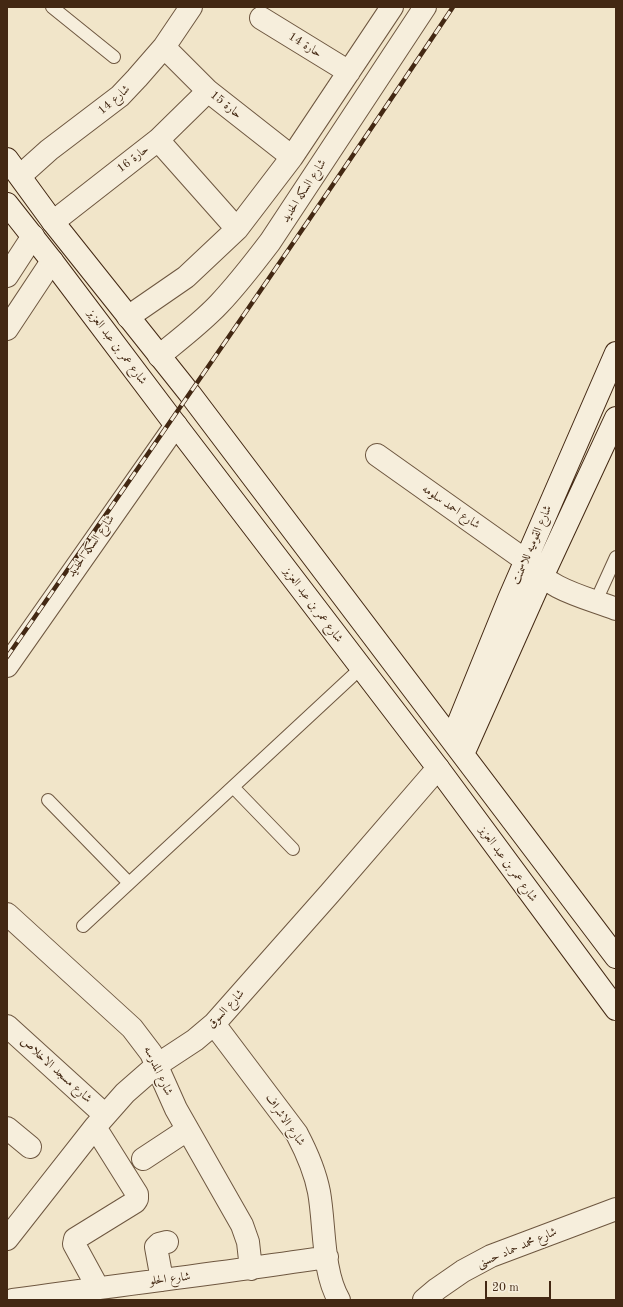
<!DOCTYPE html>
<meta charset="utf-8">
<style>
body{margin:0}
#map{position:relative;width:623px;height:1307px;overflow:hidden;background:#f1e5c9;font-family:"Old Standard TT",serif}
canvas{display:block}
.frame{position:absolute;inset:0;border:8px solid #432813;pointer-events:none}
.scale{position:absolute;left:485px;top:1281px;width:66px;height:18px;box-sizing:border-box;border:2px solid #432813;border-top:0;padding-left:5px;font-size:12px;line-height:14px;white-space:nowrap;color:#432813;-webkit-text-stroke:3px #f6eedc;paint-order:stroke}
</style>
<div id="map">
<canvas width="623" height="1307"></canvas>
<div class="frame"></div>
<div class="scale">20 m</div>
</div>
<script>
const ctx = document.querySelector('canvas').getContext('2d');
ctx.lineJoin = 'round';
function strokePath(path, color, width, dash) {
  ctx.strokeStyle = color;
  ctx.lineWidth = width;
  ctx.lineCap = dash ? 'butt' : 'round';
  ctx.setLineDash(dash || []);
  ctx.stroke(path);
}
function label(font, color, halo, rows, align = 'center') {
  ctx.font = font + ' "Old Standard TT",Amiri,serif';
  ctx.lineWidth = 3;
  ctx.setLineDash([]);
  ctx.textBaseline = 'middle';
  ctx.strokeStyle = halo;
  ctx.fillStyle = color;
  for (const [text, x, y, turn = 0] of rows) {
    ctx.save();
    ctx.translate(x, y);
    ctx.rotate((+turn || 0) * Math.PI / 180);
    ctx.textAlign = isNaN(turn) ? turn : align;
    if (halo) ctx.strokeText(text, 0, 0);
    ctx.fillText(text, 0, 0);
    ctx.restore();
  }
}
const service = new Path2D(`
 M52,7L114,57
 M596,601L616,557
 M233,787L293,849
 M48,800L129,883
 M83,926L361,668`);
const minor = new Path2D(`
 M261,18L349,72
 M164,47L208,91L292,157
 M158,140L237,229
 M20,176L49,150L120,96L137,78L164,47L191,7
 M53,222L158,140L208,91
 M128,317L186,277L237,229L292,157L392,7
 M159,356C180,339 201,323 219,304C238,284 254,263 270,242L425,7
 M377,455L525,560C549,590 582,596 616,609
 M7,666L176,425
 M7,914L132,1028L151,1053L176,1109L242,1225L248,1242L251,1269
 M214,1024L297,1134C307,1153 315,1171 319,1192C325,1225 322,1271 339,1300
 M7,1026L105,1115
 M95,1127L137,1194V1199L135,1202L75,1239L74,1244L98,1288
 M7,1128L30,1147
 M143,1159L187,1130
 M7,1239L95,1127L125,1093L157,1065L195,1040L214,1024L330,893L438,768
 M162,1280L156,1247L159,1244L167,1242
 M13,1300C118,1285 223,1273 327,1257
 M424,1300L437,1289L463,1271L491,1256L616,1209`);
const tertiary = new Path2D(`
 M7,276L33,236
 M7,329L52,261`);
const secondary = new Path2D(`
 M7,159L53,222L190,394L616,957
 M7,204L52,261L172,420L438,768L616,1009
 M452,739L509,599L616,353
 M463,754L536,590L616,418`);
const rail = new Path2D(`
 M7,657C157,441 307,225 453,7`);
const streetNames = [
 ["حارة 14",305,45,32],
 ["شارع 14",114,100,-41],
 ["حارة 15",226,105,39],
 ["حارة 16",133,159,-38],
 ["شارع السكه الحديد",304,191,-57],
 ["شارع عمر بن عبد العزيز",117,347,53],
 ["شارع احمد سلومه",451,507,35],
 ["شارع القوميه للاسمنت",532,545,-67],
 ["شارع السكه الحديد",91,546,-55],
 ["شارع عمر بن عبد العزيز",313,605,53],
 ["شارع عمر بن عبد العزيز",508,864,54],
 ["شارع السوق",226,1009,-47],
 ["شارع مسجد الاخلاص",56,1070,42],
 ["شارع المدرسه",158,1071,65],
 ["شارع الاشراف",285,1120,55],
 ["شارع محمد حماد حسنى",517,1248,-23],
 ["شارع الحلو",170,1279,-7]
];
strokePath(service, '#6e5740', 14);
strokePath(minor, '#6e5740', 24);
strokePath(tertiary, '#6e5740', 24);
strokePath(secondary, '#432813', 24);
strokePath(service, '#f6eedc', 12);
strokePath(minor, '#f6eedc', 22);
strokePath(tertiary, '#f6eedc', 22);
strokePath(secondary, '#f6eedc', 22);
strokePath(rail, '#432813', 4.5);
strokePath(rail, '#f6eedc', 3, [9]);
label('12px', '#432813', '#f6eedc', streetNames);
</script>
